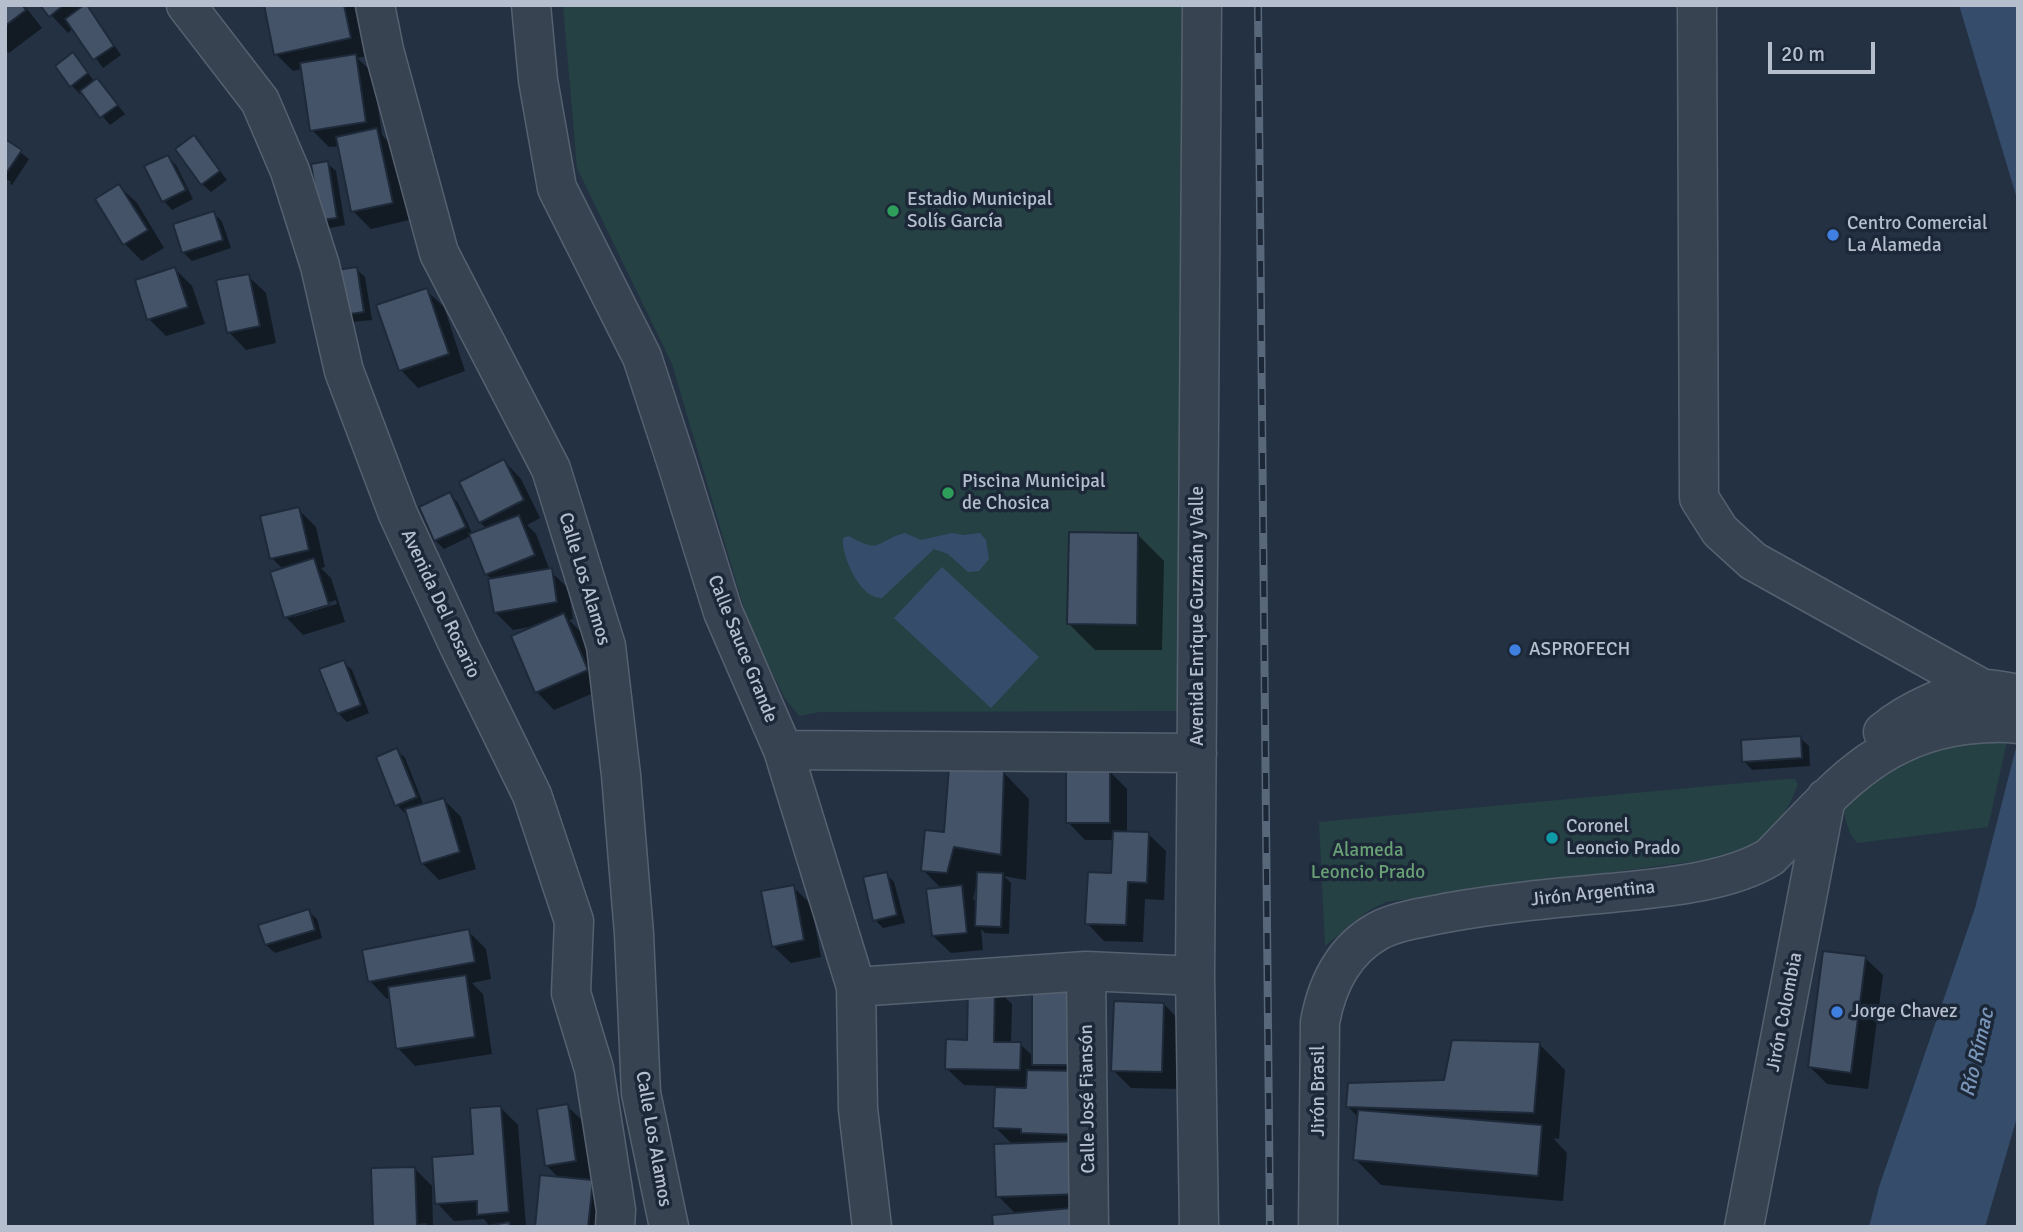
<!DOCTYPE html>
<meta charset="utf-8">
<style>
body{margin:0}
#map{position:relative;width:2023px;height:1232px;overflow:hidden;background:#233143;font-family:Signika,sans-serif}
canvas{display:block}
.frame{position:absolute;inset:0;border:7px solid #b5becd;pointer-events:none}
.scale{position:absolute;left:1768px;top:42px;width:107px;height:32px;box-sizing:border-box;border:4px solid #b5becd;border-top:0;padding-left:9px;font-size:21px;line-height:24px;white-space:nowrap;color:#b5becd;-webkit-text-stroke:5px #1c2838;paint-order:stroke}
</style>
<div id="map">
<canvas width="2023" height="1232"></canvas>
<div class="frame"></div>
<div class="scale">20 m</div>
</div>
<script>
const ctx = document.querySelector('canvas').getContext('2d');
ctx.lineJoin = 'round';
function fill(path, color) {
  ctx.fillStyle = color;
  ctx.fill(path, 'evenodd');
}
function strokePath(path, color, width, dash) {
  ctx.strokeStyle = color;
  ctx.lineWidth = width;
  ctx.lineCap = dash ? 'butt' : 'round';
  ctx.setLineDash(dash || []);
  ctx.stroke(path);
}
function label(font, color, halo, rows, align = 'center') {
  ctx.font = font + ' Signika,sans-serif';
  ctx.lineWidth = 7;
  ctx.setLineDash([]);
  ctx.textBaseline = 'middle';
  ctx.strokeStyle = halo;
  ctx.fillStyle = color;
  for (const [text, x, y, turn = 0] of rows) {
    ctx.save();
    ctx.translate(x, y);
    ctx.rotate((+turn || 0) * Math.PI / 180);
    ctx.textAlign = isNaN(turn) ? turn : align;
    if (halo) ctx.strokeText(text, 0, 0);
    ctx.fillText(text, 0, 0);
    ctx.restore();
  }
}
const green = new Path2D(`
 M563,5H1191L1185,711L820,712L799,716L784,697L748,622L672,364L577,168Z
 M2008,737L1988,827L1857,843C1847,831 1845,819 1843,805L1926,746Z
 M1786,779H1795L1798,784C1787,816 1766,841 1736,856L1386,902L1368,911L1325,946L1319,822Z`);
const water = new Path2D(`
 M1959,5H2018V202Z
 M905,533L921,540L952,533L963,535L980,533L986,540L989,559L979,571L968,572L948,554L934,549L882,598C861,600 841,556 843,538L849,536C882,555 875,541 905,533Z
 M942,567L1039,657L991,708L894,618Z
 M2018,740V1114L1985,1227H1869L1879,1187L1975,908Z`);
const shadow = new Path2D(`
 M5,5H24L42,28L9,53L5,49Z
 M42,5H86L121,55L103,68L74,28L68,33Z
 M265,5H356L367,56L357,58L373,73L382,135L394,147L409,220L371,229L353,211L340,146L329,147L312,130L302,69L293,71L276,54Z
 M73,55L95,82L97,80L105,89L125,114L110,125L82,92L80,94L72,86Z
 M193,137L227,180L211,192L202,184Z
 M5,141L29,159L12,185L10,184L11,182L5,178Z
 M168,157L176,165L193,199L172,210L164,201L147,167Z
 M327,163L336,171L345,225L330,228L321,219Z
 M119,186L137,203L164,248L142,261L125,244Z
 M214,213L222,222L231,248L192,261L183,252Z
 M175,269L192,286L205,324L166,336L149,319Z
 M356,269L365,277L372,320L353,322L345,314Z
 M248,276L266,293L276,343L246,350L229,332Z
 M426,290L444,307L465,371L418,388L401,370Z
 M504,461L521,479L540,518L527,525L536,534L550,571L568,588L573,619L569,620L581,632L605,688L554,710L537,692L513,637L534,626L513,630L495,612L493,580L486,574L471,536L444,549L435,540L421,508L450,494L458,503L473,535L487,529L480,522Z
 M298,509L316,527L325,567L321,568L331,578L345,622L303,635L286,617L284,570L272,558ZM336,600L337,604L294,617V613Z
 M1138,535L1164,561L1162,650H1095L1069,624Z
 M343,662L352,670L369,713L347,722L338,713Z
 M1800,738L1809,746L1810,766L1752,770L1744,761Z
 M397,750L405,758L424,806L444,800L461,817L476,869L439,880L422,863L408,812L405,813L397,805Z
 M1110,772L1127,789V833L1148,834L1166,851L1164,900L1145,899L1143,942L1104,941L1087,923L1113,874L1114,840H1085L1068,822Z
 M1004,773L1029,799L1026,880L1004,876L1011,883L1009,934L985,933L981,929L983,950L951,953L933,936L942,889L923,870L945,833ZM977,882L978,904L973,899Z
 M886,874L894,882L905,923L883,928L875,920Z
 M793,887L811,904L821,957L791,963L773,946Z
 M308,911L317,919L322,938L275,953L266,945Z
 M468,931L486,949L491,979L472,983L483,994L492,1054L415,1066L398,1048L391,998L387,999L370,981Z
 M1865,958L1883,975L1868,1089L1827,1084L1810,1067Z
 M1084,986L1100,1227L1016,1214L998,1196L1013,1145L995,1127L997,1086L964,1085L946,1068L968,1042L994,987L1012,1004L1011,1044H1020L1034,1057Z
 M1164,1004L1181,1022L1179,1089L1131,1088L1113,1070Z
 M1539,1044L1565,1070L1559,1139L1553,1138L1567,1153L1563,1201L1381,1185L1355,1159L1359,1118L1347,1106L1445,1082Z
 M567,1106L585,1123L593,1178L589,1179L609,1199L607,1227H537L560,1179L546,1165Z
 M501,1108L518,1125L526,1227H490L484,1219L454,1221L437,1203L475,1156Z
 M415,1169L432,1186L433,1227H375Z`);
const building = new Path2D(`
 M5,5H22L26,10L5,26Z
 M40,5H64L49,17Z
 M84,5H87L114,46L93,60L65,19Z
 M264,5H344L351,38L274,55Z
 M73,52L88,73L70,87L55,66Z
 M356,54L366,122L310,131L300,63Z
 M97,78L118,105L100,118L80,91Z
 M377,128L393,203L351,212L336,137Z
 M194,135L220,171L201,185L175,149Z
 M5,139L22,150L5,175Z
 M168,155L186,190L162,202L144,166Z
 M328,161L337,218L320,220L311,164Z
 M119,184L148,230L123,245L95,199Z
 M214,211L223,240L182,253L173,224Z
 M175,267L188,307L147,320L135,280Z
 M357,267L364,312L343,315L336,270Z
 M249,274L260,326L227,333L216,280Z
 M427,288L449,354L399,371L376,305Z
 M504,459L524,500L479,523L459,482Z
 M450,492L466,527L434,541L419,507Z
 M299,507L309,550L270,559L260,516Z
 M519,515L535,555L485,575L469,534Z
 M1069,532L1138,533L1137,625L1067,624Z
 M314,558L329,605L284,618L270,572Z
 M552,568L557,602L494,613L488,579Z
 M564,613L588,670L535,693L511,636Z
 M344,660L361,705L337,714L319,669Z
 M1801,736L1802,758L1742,762L1741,740Z
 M397,748L417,797L395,806L376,757Z
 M949,767L1004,771L1001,855L954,847L947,873L921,871L925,830L944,832Z
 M1066,770H1110V823H1066Z
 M444,798L460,852L421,864L405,809Z
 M1113,831L1149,832L1147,883L1128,882L1126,925L1085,924L1088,872L1111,873Z
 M887,872L897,915L873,921L863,877Z
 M977,872L1003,873L1001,927L975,926Z
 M794,885L804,940L772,947L761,891Z
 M962,885L967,933L932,936L926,889Z
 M309,909L315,930L265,945L258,925Z
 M469,929L475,962L368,982L362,950Z
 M1823,951L1866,956L1851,1073L1808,1067Z
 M466,975L475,1037L396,1049L388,987Z
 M1032,984H1085V1065H1032Z
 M968,985H995L994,1042H1021L1020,1070L945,1069L946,1039L967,1040Z
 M1114,1001L1164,1003L1162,1072L1111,1071Z
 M1452,1040L1540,1042L1534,1113L1346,1107L1348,1083L1444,1080Z
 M1027,1070L1080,1071L1078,1135L1021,1133V1129L993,1128L995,1087L1026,1088Z
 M568,1104L576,1161L545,1166L537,1109Z
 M501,1106L509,1212L477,1215V1201L435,1204L432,1157L473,1154L470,1108Z
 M1358,1110L1542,1125L1538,1176L1353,1160Z
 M1080,1141L1082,1194L996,1197L994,1144Z
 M415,1167L417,1225L426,1224V1227H373L371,1168Z
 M540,1175L593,1180L588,1227H535Z
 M1083,1207L1084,1227H993L992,1215Z
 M509,1222L510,1227H481Z`);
const minor = new Path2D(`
 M186,5L260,101L290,171L320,266L344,371L398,514L459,646L532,795L574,921L571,993L594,1069L616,1210L615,1227
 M375,5L384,50L439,253L551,469L606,646L621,775L634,934L641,1093L669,1227
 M531,5L538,80L557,188L642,357L677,464L723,612L783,750L856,987L858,1109L872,1227
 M1697,5L1699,498L1720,531L1753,561L1983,689
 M1883,732C1907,712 1953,689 1985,689C1995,689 2007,692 2018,694
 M783,750L1197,753
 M1086,971L1089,1227
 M856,987L1086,971L1195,976
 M1199,1227L1195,976L1202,5
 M1318,1227L1320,1022C1327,984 1344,950 1378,931C1399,920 1423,918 1445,913C1500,903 1555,898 1610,893C1659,888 1728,883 1770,857C1830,796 1873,737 1965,725C1982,723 2000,721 2018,724
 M1744,1227L1826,798`);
const rail = new Path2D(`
 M1258,5L1270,1227`);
const markers = [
 [893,211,7,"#2e9e5b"],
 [1833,235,7,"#3f7fe0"],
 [948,493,7,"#2e9e5b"],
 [1515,650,7,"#3f7fe0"],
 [1552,838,7,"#0f9aa8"],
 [1837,1012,7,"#3f7fe0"]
];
const poiNames = [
 ["Estadio Municipal",907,200],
 ["Solís García",907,222],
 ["Centro Comercial",1847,224],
 ["La Alameda",1847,246],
 ["Piscina Municipal",962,482],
 ["de Chosica",962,504],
 ["ASPROFECH",1529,650],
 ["Coronel",1566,827],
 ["Leoncio Prado",1566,849],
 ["Jorge Chavez",1851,1012]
];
const streetNames = [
 ["Calle Los Alamos",584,579,73],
 ["Avenida Del Rosario",440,604,65],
 ["Avenida Enrique Guzmán y Valle",1198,616,-90],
 ["Calle Sauce Grande",742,649,68],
 ["Jirón Argentina",1593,894,-6],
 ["Jirón Colombia",1785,1012,-79],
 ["Jirón Brasil",1319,1091,-90],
 ["Calle José Fiansón",1088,1099,-91],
 ["Calle Los Alamos",653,1139,80]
];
const parkNames = [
 ["Alameda",1368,851],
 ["Leoncio Prado",1368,873]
];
const waterNames = [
 ["Río Rímac",1978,1053,-77]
];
fill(green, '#254144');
fill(water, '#354d6b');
fill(shadow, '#0007');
fill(building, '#445367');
strokePath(building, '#1e2a3a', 2);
strokePath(minor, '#566170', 41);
strokePath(minor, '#384352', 38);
strokePath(rail, '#59677a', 8);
strokePath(rail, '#1c2838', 5, [16]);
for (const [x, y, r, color] of markers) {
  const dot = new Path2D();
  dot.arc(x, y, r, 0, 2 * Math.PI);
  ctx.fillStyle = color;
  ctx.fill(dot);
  strokePath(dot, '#1c2838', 2.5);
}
label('19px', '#b5becd', '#1c2838', poiNames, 'left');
label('19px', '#b5becd', '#1c2838', streetNames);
label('19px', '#69a075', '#1c2838', parkNames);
label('italic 21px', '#7995b7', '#1c2838', waterNames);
</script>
